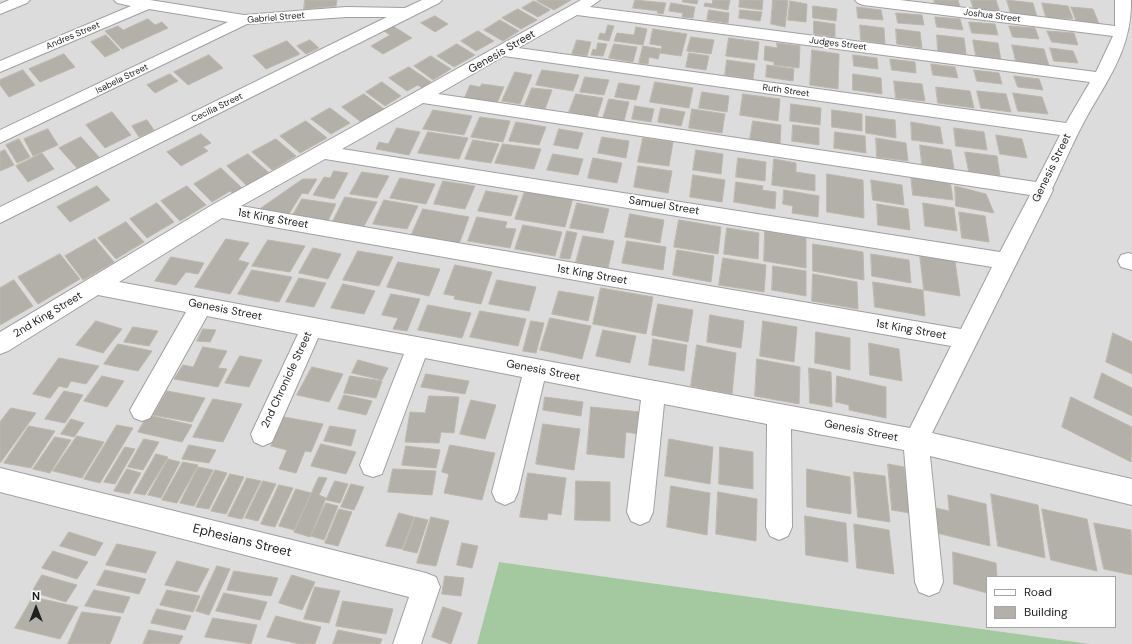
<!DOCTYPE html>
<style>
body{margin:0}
#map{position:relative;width:1132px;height:644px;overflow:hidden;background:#eeede6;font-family:"DM Sans",sans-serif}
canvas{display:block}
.legend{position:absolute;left:986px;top:576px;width:130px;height:52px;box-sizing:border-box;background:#fff;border:1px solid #a5a5a5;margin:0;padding:5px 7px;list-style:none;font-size:12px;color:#1f1f1f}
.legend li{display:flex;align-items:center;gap:8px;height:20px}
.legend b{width:20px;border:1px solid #a5a5a5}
.north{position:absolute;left:16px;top:588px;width:40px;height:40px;-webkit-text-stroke:3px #fff;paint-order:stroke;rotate:0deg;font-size:11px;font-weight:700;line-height:16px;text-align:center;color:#1f1f1f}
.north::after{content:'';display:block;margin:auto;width:14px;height:18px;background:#1f1f1f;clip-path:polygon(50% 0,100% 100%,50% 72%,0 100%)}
</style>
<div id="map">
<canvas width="1132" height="644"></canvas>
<ul class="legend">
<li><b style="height:5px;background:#fff"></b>Road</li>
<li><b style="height:11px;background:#b3b0a9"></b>Building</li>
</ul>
<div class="north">N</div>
</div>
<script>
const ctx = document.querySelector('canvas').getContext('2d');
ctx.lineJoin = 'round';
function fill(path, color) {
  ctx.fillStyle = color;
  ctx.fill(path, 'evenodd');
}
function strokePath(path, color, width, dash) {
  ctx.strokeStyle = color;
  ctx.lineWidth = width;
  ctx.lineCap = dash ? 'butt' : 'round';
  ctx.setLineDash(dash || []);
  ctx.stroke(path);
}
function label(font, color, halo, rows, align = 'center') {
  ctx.font = font + ' "DM Sans",sans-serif';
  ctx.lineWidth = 3.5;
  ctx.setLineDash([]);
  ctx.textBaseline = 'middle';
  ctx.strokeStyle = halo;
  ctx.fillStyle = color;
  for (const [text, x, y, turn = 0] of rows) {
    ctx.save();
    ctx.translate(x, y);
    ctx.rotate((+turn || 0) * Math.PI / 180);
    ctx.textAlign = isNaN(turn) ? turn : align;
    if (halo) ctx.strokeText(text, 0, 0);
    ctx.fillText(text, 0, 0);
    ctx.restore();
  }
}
const residential = new Path2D(`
 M0,0H1132V644H1090L499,562L477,644H0ZM987,577H1115V627H987Z`);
const forest = new Path2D(`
 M499,562L1090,644H477Z`);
const building = new Path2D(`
 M305,0H337L336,6L304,9Z
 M538,0H571L554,10L537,1Z
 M635,0L666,3L663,14L657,13L658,11L633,8Z
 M683,0H698L697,4L683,2Z
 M713,0H730L728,10L704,6L705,3L712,4Z
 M740,0H763L762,10L739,7Z
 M773,0H788L785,27L771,24Z
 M934,0H958L960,7L935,4Z
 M971,0H996L1000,13L974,10Z
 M1007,0L1033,3L1037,17L1011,14Z
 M534,1L550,10L538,17L522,8Z
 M790,1L807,4L806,22L788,20Z
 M671,3L695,7L693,18L682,17L683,13L669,11Z
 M1042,3L1068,6L1073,19L1046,17Z
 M813,6L837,9L836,21L813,18Z
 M857,7L881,10L883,20L858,18Z
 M1071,7L1093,9L1099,24L1077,22Z
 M518,9L537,20L521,29L502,18Z
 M709,10L729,13L728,23L707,20Z
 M740,10L762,12L760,21L739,18Z
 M896,13L922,15L924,25L898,23Z
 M435,16L448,24L435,32L421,23Z
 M935,17L960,19L963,30L937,27Z
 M148,19L155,25L162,22L168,28L122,49L105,31L118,26L123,30Z
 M500,20L519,31L503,41L484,30Z
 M814,21L835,24V37L814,34Z
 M969,22L995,24L998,35L972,33Z
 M608,25L614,26L609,41L598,39L600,33L605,34Z
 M860,25L884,28L885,44L861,40Z
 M393,26L412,38L383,54L371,46L390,35L384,31Z
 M1009,26L1035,28L1039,39L1013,37Z
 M636,27L647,29L643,45L614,41L617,33L634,35Z
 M653,29L687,34L681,56L660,53L662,46L650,44Z
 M896,29L920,32L922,48L897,44Z
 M478,31L494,41L476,51L461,41Z
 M1047,31L1074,33L1078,45L1052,42Z
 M106,35L120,50L105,57L91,42Z
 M937,35L964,38L966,54L938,51Z
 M691,37L714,40L711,54L687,51Z
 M729,38L759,42L757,60L726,56Z
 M310,40L319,48L306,54L297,46Z
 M577,40L591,42L587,56L572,54Z
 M973,40L998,43L1001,60L976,56Z
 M287,41L300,54L266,69L253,56Z
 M598,43L607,44L603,56L591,55L593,49L596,50Z
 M777,43L800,46L799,68L774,65V62L764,60L765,46L777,48Z
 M457,44L475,55L454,67L437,56Z
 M614,44L637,47L633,62L609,58Z
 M1012,45L1044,49L1049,66L1016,61Z
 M643,46L661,49L658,59L649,57L648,64L639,63Z
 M1050,48L1073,51L1078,63L1054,61Z
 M812,50L839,54L838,89L810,85Z
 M689,53L709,56L706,70L686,67Z
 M64,54L75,67L40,82L29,69Z
 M209,55L223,68L188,85L174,72Z
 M853,55L877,58L878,69L854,66Z
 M431,56L451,69L433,80L414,66Z
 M890,59L915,62L916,73L892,70Z
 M727,60L755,64L753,79L725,75Z
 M931,64L955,67L958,78L933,75Z
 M767,65L794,69L793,81L766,77Z
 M409,67L431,82L422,88L418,85L407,91L389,78Z
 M23,70L35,85L9,97L0,85V80Z
 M542,70L579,75L573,91L536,85Z
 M974,70L999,73L1002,84L977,81Z
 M515,72L532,75L520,104L502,101Z
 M170,74L178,81L155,93L147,85Z
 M853,74L881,78L882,94L853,90Z
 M1014,76L1039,79L1043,90L1018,87Z
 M585,77L609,80L604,95L580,92Z
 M894,81L922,84L925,101L896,98Z
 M382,82L401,96L385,106L366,92Z
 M655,82L693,88L689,108L650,102Z
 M619,83L640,86L636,100L615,97Z
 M482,84L504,87L496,105L464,99L470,85L480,87Z
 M936,87L970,91L974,108L938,103Z
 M532,88L552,90L545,109L525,105Z
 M977,91L1006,94L1011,112L981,108Z
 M702,92L729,96L727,112L699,108Z
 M1013,93L1042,97L1048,114L1018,111Z
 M364,94L384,109L362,123L342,107Z
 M576,94L603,98L597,117L569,112Z
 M743,94L780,99L778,121L740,115Z
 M609,99L629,102L624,121L603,118Z
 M791,104L821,108L820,125L790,121Z
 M635,106L654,109L651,122L632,119Z
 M330,108L350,123L331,134L311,119Z
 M661,108L685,112L681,126L658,122Z
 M692,109L725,114L722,133L689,128Z
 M433,110L472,116L464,135L423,129Z
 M832,110L862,114V131L832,127Z
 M112,112L131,135L105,148L86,125Z
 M866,116L895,120L896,138L866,133Z
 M480,117L510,121L503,142L471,137Z
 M147,120L154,130L139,137L132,126Z
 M306,121L327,138L300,153L280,136Z
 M753,121L781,125L780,144L750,139Z
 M516,122L546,127L539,145L509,141Z
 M911,122L940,127L943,144L912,140Z
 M793,125L819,128V145L792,141Z
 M397,128L420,132L409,155L376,149L379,142L388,144Z
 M954,128L984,132L987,150L956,146Z
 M48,129L58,145L33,156L24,139Z
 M559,129L583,133L578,149L554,145Z
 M428,132L468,138L459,159L418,153Z
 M835,132L865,136L866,153L834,148Z
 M201,134L211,143L203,147L208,151L181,166L167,152Z
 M996,135L1022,139L1027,158L1000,154Z
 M81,137L99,157L77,168L59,148Z
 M602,137L629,141L626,158L598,153Z
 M643,138L673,142L669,166L638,162Z
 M876,138L906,143L908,161L877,157Z
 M19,139L30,157L17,163L6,145Z
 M276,139L296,156L272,170L252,152Z
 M473,140L499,144L491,163L465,159Z
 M503,144L541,149L534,169L495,163Z
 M920,145L951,150L954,169L922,164Z
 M5,150L14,165L0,171V152Z
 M696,150L723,154L721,174L693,170Z
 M965,152L997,156L1000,176L969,171Z
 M42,153L54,169L28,182L16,166Z
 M248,154L269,173L247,186L227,166Z
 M553,154L583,159L578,175L547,170Z
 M593,158L622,163L617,183L588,178Z
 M738,158L766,162L765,181L736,177Z
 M774,159L796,163V172L815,175V191L772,185Z
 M638,166L672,171L668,193L634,187Z
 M221,168L244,190L234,195L230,191L212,202L194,184Z
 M334,171L348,173L334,199L313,195L324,177L330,178Z
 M362,172L389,176L377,198L350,194Z
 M827,174L863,180L864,218L827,212Z
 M693,175L725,180L722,202L690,197Z
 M911,175L950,180L953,200L913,195Z
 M400,178L435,184L426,204L390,198Z
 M303,179H317L308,194L302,193L287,217L257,211Z
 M871,180L902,185L904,205L873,200Z
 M443,181L475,186L465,209L434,204Z
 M736,182L763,186L762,190L776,192L775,209L734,202Z
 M97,186L110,200L70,222L57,207Z
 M187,186L206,205L180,221L161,201Z
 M955,186L986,194L994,213L956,206Z
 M784,190L819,196L818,217L792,213L793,206L783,204Z
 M486,191L518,196L511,216L478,211Z
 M525,191L573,198L565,227L515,219Z
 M345,197L377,202L364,226L333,221Z
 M302,199L336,204L328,221L293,215Z
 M384,200L418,206L407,229L373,224Z
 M157,203L174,222L147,238L130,219Z
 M577,203L609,209L603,233L570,228Z
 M923,203L954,208L957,231L925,226Z
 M877,204L908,209L910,230L878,225Z
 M423,209L469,217L459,244L411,236Z
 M959,212L985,216L989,242L962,238Z
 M630,214L664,220L660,243L625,237Z
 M477,217L507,222L505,228L516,229L510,248L468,241Z
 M679,220L721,227L718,254L674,247Z
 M126,222L144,242L116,259L98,238Z
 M523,225L562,232L555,256L515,249Z
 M727,228L759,233L758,259L724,254Z
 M567,231L577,233L570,259L560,258Z
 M765,231L806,238V268L764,261Z
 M583,236L614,241L608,268L576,262Z
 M95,239L114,262L83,280L65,256Z
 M226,239L249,243L238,260L249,263L230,294L195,287Z
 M268,240L305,246L290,272L252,266Z
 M627,241L666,247L663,270L622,263Z
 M813,244L863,252L864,280L813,271Z
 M313,248L341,254L328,279L299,273Z
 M677,250L714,256L711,282L673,275Z
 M358,251L393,257L379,286L343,280Z
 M60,254L80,279L38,304L18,277Z
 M871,254L909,260L911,283L872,276Z
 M920,255L955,261L960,296L924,290Z
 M171,257L204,263L198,274L186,272L176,285L155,281Z
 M723,258L766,265L764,292L719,285Z
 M398,262L440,269L429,296L387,287Z
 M455,265L492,272L481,304L454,299L455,296L444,294Z
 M773,266L806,271V296L772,290Z
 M252,270L292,277L279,302L238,294Z
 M813,274L857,282L858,309L812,301Z
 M299,278L326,283L314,307L286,302Z
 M14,280L33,306L0,325V288Z
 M497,280L536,287L529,311L489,304Z
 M873,282L923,290L925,316L875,307Z
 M343,284L375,291L364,314L331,308Z
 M601,288L653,297L646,334L593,324Z
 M559,291L594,297L588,321L552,314Z
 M391,294L420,299L407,331L393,329L398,318L382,315Z
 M658,304L693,310L688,342L652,335Z
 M428,305L471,313L462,338L418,330Z
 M480,311L526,319L518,346L470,337Z
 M710,315L744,321L741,348L707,342Z
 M550,318L591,326L582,359L540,350Z
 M96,321L122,329L103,353L76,345Z
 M531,321L544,323L536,353L523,351Z
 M763,321L797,327L794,362L760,356Z
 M133,327L158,331L149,346L124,342Z
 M203,329L216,330L210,342L197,341Z
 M603,330L636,336L630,363L596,356Z
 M816,332L850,338V370L815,363Z
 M1113,333L1132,342V374L1106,362Z
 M653,339L687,345L684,371L649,365Z
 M869,343L899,349L902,381L870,375Z
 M118,344L152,351L138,371L104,364Z
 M697,345L736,353L732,394L691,386Z
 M203,347L227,351L218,368L227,369L218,387L174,379L183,365L193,367Z
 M240,356L262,360L249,387L225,383Z
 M59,358L99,366L86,384L71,381L67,388L59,386L50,398L33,394Z
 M757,359L800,367L799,404L755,396Z
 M358,360L388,368L382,380L352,373Z
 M312,367L343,374L329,402L297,395Z
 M809,368L831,372L832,407L810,403Z
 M1102,373L1132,388V416L1094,398Z
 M426,374L469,381L465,394L421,387Z
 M102,376L124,381L107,407L84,401Z
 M350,376L382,381L376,398L344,393Z
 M837,376L886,387V418L849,410V405L836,402Z
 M64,391L83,395L65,423L45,419Z
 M167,391L205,398L192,422L153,415Z
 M344,395L372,401L366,415L338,409Z
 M429,396L459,397L454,433L441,432L439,443L405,442L410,412L425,413Z
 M545,397L583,402L581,416L543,410Z
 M1071,397L1132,427L1131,462L1062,427Z
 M213,399L242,404L223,442L193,437Z
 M471,400L496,405L485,439L460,434Z
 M591,407L640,412L638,434L626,432L624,458L587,454Z
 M11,408L36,413L1,462H0V422Z
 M148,415L192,425L182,442L138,432Z
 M284,417L323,424L311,452L305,451L296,473L279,469L287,450L271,446Z
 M71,419L84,423L74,437L61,434Z
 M543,424L580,429L574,470L536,464Z
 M117,425L133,428L100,483L84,479Z
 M29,426L55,431L31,468L4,463Z
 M330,426L356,430L351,446L324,441Z
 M77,436L104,442L82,478L53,471Z
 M55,437L71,440L50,473L33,469Z
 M144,439L159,442L143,470L128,467Z
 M669,439L713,447L710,484L665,476Z
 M321,444L356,452L346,474L311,466Z
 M189,445L216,450L209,463L182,459Z
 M450,445L495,453L482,500L444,493L449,474L442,472Z
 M406,446L440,450L436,468L402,465Z
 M125,447L135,449L115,484L104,482Z
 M720,447L753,452V489L719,484Z
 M156,454L168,457L145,495L134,493Z
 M168,459L180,462L161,498L148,495Z
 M183,462L198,465L177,503L162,500Z
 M888,464L904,467L909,513L892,510Z
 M198,467L213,470L194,506L180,503Z
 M127,469L141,473L129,494L114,491Z
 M393,469L436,471L432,495L388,492Z
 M807,469L850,477L851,514L807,507Z
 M215,470L227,473L209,509L196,507Z
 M854,472L885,476L890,522L858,517Z
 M528,473L566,478L561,515L548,513L547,520L520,517Z
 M230,474L244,477L226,514L211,511Z
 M319,477L327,478L319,495L326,498L310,537L294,532Z
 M247,478L261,481L242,519L228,516Z
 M263,481L276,484L258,521L245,518Z
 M335,481L348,484L340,503L326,500Z
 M576,481L610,482V521L575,520Z
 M351,484L364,487L354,510L341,507Z
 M279,485L293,488L275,527L261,524Z
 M671,486L710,493L707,535L667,527Z
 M296,489L311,493L294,530L279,526Z
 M718,492L757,499L756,541L716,534Z
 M991,494L1038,505L1045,558L998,546Z
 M948,495L986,504L990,546L937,533L936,508L949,511Z
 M326,503L338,506L324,540L311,536Z
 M339,509L352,512L338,546L325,543Z
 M1042,509L1087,519L1097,571L1051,560Z
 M399,513L414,517L402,549L386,546Z
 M805,516L846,523L848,562L806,555Z
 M415,517L428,520L417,553L403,550Z
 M431,517L449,521L436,566L417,563Z
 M1094,523L1131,530L1132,575L1104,569Z
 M854,524L889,530L894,574L857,568Z
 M69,532L103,543L95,556L60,546Z
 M462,543L478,546L472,568L457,565Z
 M117,544L156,552L146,573L106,565Z
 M53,551L88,562L77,579L42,568Z
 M953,552L996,563L997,577H987V593L954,584Z
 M177,561L209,569L197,592L165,585Z
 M217,566L230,569L209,615L196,611Z
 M105,570L146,579L139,594L97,585Z
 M234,571L278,578L271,596L227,590Z
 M42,575L77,585L66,602L32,592Z
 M292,575L315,582L302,610L279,603Z
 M445,576L464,578L461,596L442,594Z
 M315,587L340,591L329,623L304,619Z
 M94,590L130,597L123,613L85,606Z
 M167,590L200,596L193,612L160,605Z
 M224,593L267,602L260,620L216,611Z
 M33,597L78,607L60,639L15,628Z
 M343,601L393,609L386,634L336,626Z
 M443,607L462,613L451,644L432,637Z
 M157,609L191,616L185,630L151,623Z
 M82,612L121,617L110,644H68Z
 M276,616L321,627L315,644H300L267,637Z
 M213,618L257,625L251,644L205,637Z
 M149,630L183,636L179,644H143Z
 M338,630L382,639L380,644H333Z`);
const minor = new Path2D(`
 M9,0H30L27,3L0,14V4Z
 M114,0H150L244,15L346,7L405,8L422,0H442L439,3L0,223V207L387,17H346L247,24L0,143V130L228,22L149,9L0,72V61L131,6L117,3Z
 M581,0H600L590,7L1096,72L1113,36L863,5L858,3L855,0H900L1115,26V0H1131C1132,49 1107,80 1085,120C1073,142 1063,166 1052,189L1053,190L932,433L1132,479V505L930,456L943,582L939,592L929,596L919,592L915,582L904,450L791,429L792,527L788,536L779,540L770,536L766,527L767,424L664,404L653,512L649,521L640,525L631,521L627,512L641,400L544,381L518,492L514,501L505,505L496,501L492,492L522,377L425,358L382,474L373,477L364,474L360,465L404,354L318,338L272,442L263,446L254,442L251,434L298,334L207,316L150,418L142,421L134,418L130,410L186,312L98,295L8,351L0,354V332L212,205ZM577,15L1090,82L1066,123L518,48ZM504,56L1060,135L1036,182L438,94ZM423,103L1030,195L1000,252L342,149ZM325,159L992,267L961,329L241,206ZM222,218L951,346L910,428L119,282Z
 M1128,253L1132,254V270L1121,267L1118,261L1121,255Z
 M0,468L426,573L436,577L440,587L421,644H393L409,597L0,492Z`);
const farStreetnames = [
 ["Joshua Street",992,16,7],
 ["Gabriel Street",276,18,-5],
 ["Andres Street",73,36,-23],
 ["Judges Street",838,44,7],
 ["Isabela Street",122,79,-26],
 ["Ruth Street",786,91,8],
 ["Cecilia Street",217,108,-26]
];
const streetNames = [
 ["Genesis Street",502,52,-30],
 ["Genesis Street",1052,168,-64],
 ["Samuel Street",664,206,9],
 ["1st King Street",273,219,10],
 ["1st King Street",592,275,10],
 ["Genesis Street",225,310,11],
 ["2nd King Street",48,315,-31],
 ["1st King Street",911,330,10],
 ["Genesis Street",543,371,11],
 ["2nd Chronicle Street",287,380,-65],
 ["Genesis Street",861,431,11]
];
const nearStreetnames = [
 ["Ephesians Street",242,541,14]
];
fill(residential, '#dddcdc');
fill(forest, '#a4c9a0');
fill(building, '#b3b0a9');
strokePath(building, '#beb7aa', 1);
strokePath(minor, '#a0a0a0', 2);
fill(minor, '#fff');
label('9px', '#1f1f1f', '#fff', farStreetnames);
label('11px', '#1f1f1f', '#fff', streetNames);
label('13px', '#1f1f1f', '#fff', nearStreetnames);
</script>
